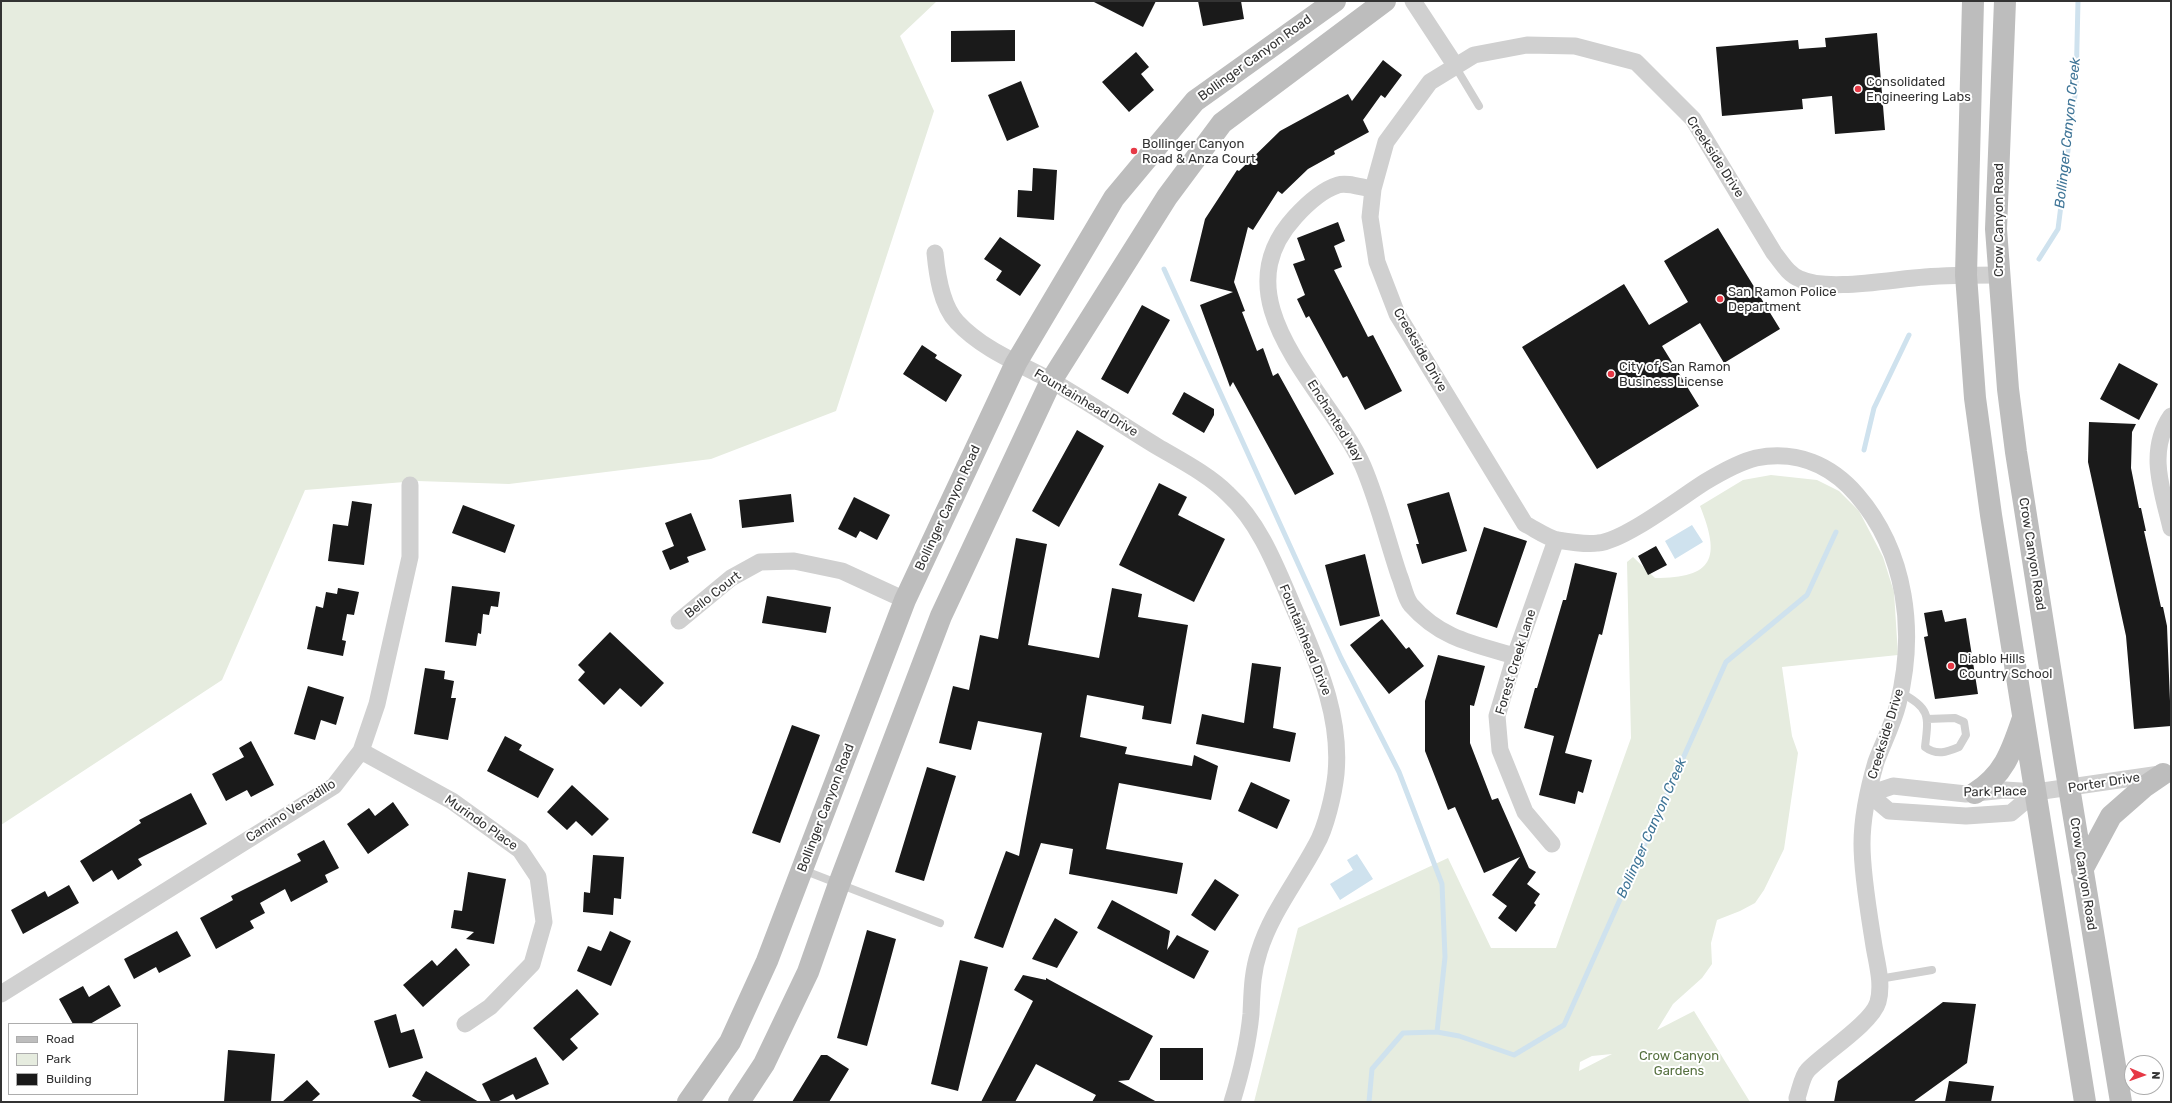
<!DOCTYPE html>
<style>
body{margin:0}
#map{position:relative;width:2172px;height:1103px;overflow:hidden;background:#fff;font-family:Rubik,sans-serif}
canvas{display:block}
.frame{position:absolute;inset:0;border:2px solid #333;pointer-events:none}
.legend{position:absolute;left:8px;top:1023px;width:130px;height:72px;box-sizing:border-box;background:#fff;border:1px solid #adadad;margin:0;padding:5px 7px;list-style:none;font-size:12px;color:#333}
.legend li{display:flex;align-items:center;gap:8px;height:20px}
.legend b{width:20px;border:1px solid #adadad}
.north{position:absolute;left:2124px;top:1055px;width:40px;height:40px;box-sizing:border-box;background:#fff;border:1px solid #adadad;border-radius:50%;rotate:92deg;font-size:11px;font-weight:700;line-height:16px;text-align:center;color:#333}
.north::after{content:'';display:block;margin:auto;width:14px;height:18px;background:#e63946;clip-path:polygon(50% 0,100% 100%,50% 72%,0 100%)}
</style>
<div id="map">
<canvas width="2172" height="1103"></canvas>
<div class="frame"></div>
<ul class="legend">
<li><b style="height:5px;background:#bdbdbd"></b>Road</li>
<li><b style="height:11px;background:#e6ecdf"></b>Park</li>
<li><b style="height:11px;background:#1a1a1a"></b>Building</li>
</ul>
<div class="north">N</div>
</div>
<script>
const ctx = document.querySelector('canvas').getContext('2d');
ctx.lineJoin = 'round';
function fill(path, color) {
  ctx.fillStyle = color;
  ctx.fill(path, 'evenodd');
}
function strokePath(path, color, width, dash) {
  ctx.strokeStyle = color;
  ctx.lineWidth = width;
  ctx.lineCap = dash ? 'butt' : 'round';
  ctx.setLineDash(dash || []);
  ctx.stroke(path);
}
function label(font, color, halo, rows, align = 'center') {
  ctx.font = font + ' Rubik,sans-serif';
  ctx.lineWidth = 4;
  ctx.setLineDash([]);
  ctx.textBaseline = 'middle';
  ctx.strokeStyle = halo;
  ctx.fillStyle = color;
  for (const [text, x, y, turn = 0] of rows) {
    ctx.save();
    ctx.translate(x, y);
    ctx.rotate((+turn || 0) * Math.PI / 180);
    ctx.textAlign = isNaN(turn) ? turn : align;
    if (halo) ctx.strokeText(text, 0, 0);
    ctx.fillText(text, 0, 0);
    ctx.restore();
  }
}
const green = new Path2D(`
 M1,1H937L900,36L934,111L836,411L711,459L509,484L417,481L305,490L222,680L1,825Z
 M1771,475L1817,480L1839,491L1859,511L1883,557L1894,592L1898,655L1782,667L1792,736L1798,753L1784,849L1764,890L1755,903L1740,911L1717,920L1711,943L1712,964L1702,978L1673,1004L1657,1030L1694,1011L1750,1102H1254L1298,928L1448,858L1491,948H1556L1631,738L1627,562L1633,557L1655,578C1714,578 1721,558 1700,506L1743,480ZM1612,1054L1579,1071L1580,1062L1592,1056Z`);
const water = new Path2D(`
 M1692,525L1703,542L1675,559L1665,541Z
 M1357,854L1373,879L1340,900L1330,884L1353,870L1347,860Z`);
const stream = new Path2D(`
 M2039,259L2058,229L2076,87L2078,1
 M1164,269L1341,658L1399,772L1442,884L1445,957L1437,1032
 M1864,450L1874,408L1909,335
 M1369,1102L1372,1069L1403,1033L1437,1032L1459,1036L1514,1055L1564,1025L1726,662L1807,595L1836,532`);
const building = new Path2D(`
 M1092,1H1156L1143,27Z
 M1198,1H1241L1244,19L1203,26Z
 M1015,30V61L951,62V31Z
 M1877,33L1885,130L1835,134L1832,96L1802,99L1803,109L1722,116L1716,47L1798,40L1799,49L1826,47L1825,38Z
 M1136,52L1149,67L1141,74L1154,90L1129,112L1102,82Z
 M1383,60L1402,75L1385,98L1381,95L1363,120L1369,132L1334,151L1335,154L1308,169L1282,194L1278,191L1253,230L1248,227L1234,282L1245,311L1242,312L1257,351L1263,348L1273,376L1278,373L1334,474L1295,495L1233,382L1230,387L1200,305L1233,292L1190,281L1205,219L1237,170L1239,171L1280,131L1348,94L1352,101Z
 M1021,81L1039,127L1007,141L988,95Z
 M1033,168L1057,170L1054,220L1017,217L1018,190L1032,191Z
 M1338,222L1345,241L1334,246L1342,267L1334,270L1368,337L1373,335L1402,391L1365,410L1347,376L1343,378L1309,316L1306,318L1297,299L1305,295L1293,264L1305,260L1297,238Z
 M1718,228L1780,329L1724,363L1700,323L1662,346L1699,406L1597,469L1522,347L1624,284L1649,325L1688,302L1664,261Z
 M1000,237L1041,265L1020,296L996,280L1002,271L984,259Z
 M1142,305L1170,320L1128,394L1101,379Z
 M922,345L937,355L935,358L962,375L946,402L903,374Z
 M2119,363L2158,384L2139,420L2100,399Z
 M1184,392L1214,409V415L1204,433L1172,414Z
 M2089,422L2136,424L2132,432L2131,468L2139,508H2141L2146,531H2144L2161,607H2163L2167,626L2171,726L2134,729L2126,636L2088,462Z
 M1077,430L1104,446L1059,527L1032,511Z
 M1159,483L1187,497L1178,515L1225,539L1194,602L1119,565Z
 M1449,492L1467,551L1422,564L1416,544H1419L1407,504Z
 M791,494L794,522L742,528L739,500Z
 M854,497L890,515L877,540L860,531L856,538L838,529Z
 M352,501L372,504L364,565L328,561L333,524L348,526Z
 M463,505L515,525L505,553L452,533Z
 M691,513L706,550L687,557L689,562L670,570L662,551L674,546L665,523Z
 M1484,527L1527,541L1497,628L1456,614Z
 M1016,538L1047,544L1028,645L1099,658L1112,588L1142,594L1138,617L1188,625L1171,724L1142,719L1144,706L1087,695L1080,737L1127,747L1125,754L1192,766L1194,755L1218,766L1211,800L1119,783L1106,849L1183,863L1177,894L1069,874L1073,849L1041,843L1003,948L974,938L1006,851L1019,856L1042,733L978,721L971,750L939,743L953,686L969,690L980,635L998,639Z
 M1656,546L1667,565L1648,575L1638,556Z
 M1365,554L1380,616L1340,626L1325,565Z
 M1575,563L1617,573L1602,635L1599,634L1565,753L1592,760L1583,793L1578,791L1575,804L1539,795L1554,736L1524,728L1535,688H1537L1563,600H1566Z
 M452,586L500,592L498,607L491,606L489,615L483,614L481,634L478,633L476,646L445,642Z
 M338,588L359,592L354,615L347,614L342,640L346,641L343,656L307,649L316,606L323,608L326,592L337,594Z
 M767,596L831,607L826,633L762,623Z
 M1942,610L1945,622L1966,618L1978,694L1935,699L1924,637L1928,636L1924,613Z
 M1382,619L1406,649L1409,647L1424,666L1389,694L1350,645Z
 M610,632L664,683L641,707L620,688L604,705L578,680L585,672L578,665Z
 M1438,655L1485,666L1474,706L1470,705V743L1492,800L1498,798L1529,868L1536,872L1527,884L1540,894L1534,903L1536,905L1516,932L1498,918L1507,906L1492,895L1520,857L1484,873L1455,807L1448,810L1425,751V701Z
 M1252,663L1281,667L1273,728L1296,733L1290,762L1196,744L1202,714L1244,723Z
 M425,668L445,671L444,679L454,681L451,698H456L448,740L414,734Z
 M308,686L344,697L336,725L321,720L315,740L294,734Z
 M792,725L820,735L780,843L752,833Z
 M505,736L522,745L519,750L554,769L538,798L487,771Z
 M251,741L274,785L251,797L247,790L226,801L212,774L244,757L239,748Z
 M927,767L956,776L924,881L895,872Z
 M1251,782L1290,800L1277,829L1238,811Z
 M572,785L609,819L592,836L576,821L567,830L547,812Z
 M191,793L207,824L138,859L142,865L118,880L112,870L93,882L80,861L141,823L139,820Z
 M393,802L409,825L368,854L347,824L369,808L375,816Z
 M324,840L339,868L325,875L328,882L291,902L285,889L260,903L265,913L250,921L254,928L216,949L200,918L233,900L231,896L301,861L297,854Z
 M593,855L624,857L621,899L614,898L613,915L583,912L584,892L590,893Z
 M468,872L506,879L494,944L466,939L474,932L451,928L454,910L462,911Z
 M1215,879L1239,895L1215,931L1191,915Z
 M69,885L79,903L23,934L11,910L45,891L48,897Z
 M1112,900L1170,931L1167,950L1177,935L1209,951L1194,979L1097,928Z
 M1055,918L1078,932L1057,968L1032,959Z
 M867,930L896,939L867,1046L837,1038Z
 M177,931L191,956L159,973L156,967L134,979L124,959Z
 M610,931L631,941L611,986L577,971L588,946L601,951Z
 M456,948L470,965L423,1007L403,985L432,960L437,966Z
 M960,960L988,967L958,1091L931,1084Z
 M1023,975L1046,980V978L1153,1036L1129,1080L1118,1081L1157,1102H1092L1096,1095L1036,1064L1015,1102H981L1033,1001L1014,990Z
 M109,985L121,1006L90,1024H73L59,999L83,986L89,997Z
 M577,989L599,1014L570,1039L578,1048L563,1061L533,1028Z
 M1943,1002L1976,1004L1967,1063L1913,1102H1834L1838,1081Z
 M396,1014L401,1033L414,1029L423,1058L389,1068L374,1021Z
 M1160,1048H1203V1080H1160Z
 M228,1050L275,1054L271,1102H224Z
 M821,1055H827L849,1069L829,1102H792Z
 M536,1057L549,1084L516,1100L513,1094L497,1102H491L482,1084Z
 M426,1071L479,1102H423L412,1096Z
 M307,1080L320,1094L311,1102H282Z
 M1949,1081L1994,1086L1991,1102H1945Z`);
const lane = new Path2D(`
 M1455,66L1479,106
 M1900,692C1930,709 1929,714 1925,747C1937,756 1947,752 1959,747L1966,735L1964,722L1955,718L1927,719
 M803,870L940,923
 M1879,979L1932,970`);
const street = new Path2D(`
 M1413,1L1455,65
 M1373,189C1363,188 1347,182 1338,185C1322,190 1305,206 1295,217C1217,302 1328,389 1363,466C1378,501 1387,539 1399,575C1403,584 1405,598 1411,605C1441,639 1474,644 1515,656
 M935,253C937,274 941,305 957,322C982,349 1018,363 1050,380C1087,401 1122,425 1158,447C1182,461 1209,475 1228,494C1264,527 1280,578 1300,622C1321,671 1341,720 1336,774C1334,793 1326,828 1316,845C1297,881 1271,913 1259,952C1252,973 1252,993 1251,1014C1248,1045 1241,1073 1232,1102
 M2171,416C2147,451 2162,490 2171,528
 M679,621L731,578L760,562L794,561L842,571L905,600
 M361,751L452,801L520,850L538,877L544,922L532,964L490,1007L465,1024
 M1869,794L1893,786L1966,794L2005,790L2036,792L2160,774
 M1869,794L1889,811L1966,816L2011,813L2036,792
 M1552,844L1525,812L1500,750L1497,716L1515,656L1556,540
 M1,994L334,786L361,751L377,704L410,557V485
 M1798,1102L1797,1098C1800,1090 1802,1076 1808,1070C1824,1053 1872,1023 1878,1002C1883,984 1877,964 1874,946C1869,914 1862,875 1862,844C1862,819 1869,786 1876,762C1883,743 1893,724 1898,704C1916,633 1907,553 1857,495C1831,465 1797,450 1756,458C1739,462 1720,473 1705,482C1681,497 1624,541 1598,543C1587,545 1569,542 1557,540C1546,537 1535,529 1525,524L1397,314L1377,262L1370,217L1373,189L1386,142L1430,82L1474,55L1527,45L1575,46L1636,62L1693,119L1774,253C1782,263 1788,274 1800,279C1827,292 1893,279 1925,277C1949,275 1974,275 1999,275`);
const secondary = new Path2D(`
 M1973,1L1966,275L1975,398L1991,515L2085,1102
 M2005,1L1996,229L2008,389L2016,452L2065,763L2121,1102
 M1975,793C2005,774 2012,750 2023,718
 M2082,870L2111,816L2144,787L2163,774
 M688,1102L730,1042L767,961L905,600L1016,363L1114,198L1195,101L1335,1
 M739,1102L764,1064L808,972L839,884L941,616L1051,381L1167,197L1222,123L1385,1`);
const markers = [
 [1858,89,4,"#e63946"],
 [1134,151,4,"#e63946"],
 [1720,299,4,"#e63946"],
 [1611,374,4,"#e63946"],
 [1951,666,4,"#e63946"]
];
const streetNames = [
 ["Bollinger Canyon Road",1255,58,-36],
 ["Creekside Drive",1715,157,57],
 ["Crow Canyon Road",1999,220,-90],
 ["Creekside Drive",1420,350,60],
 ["Fountainhead Drive",1086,403,31],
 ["Enchanted Way",1335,421,58],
 ["Bollinger Canyon Road",948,508,-65],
 ["Crow Canyon Road",2032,554,81],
 ["Bello Court",713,595,-38],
 ["Fountainhead Drive",1305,640,68],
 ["Forest Creek Lane",1516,662,-73],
 ["Creekside Drive",1886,734,-73],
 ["Porter Drive",2104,783,-9],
 ["Park Place",1995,792,-1],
 ["Bollinger Canyon Road",826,808,-69],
 ["Camino Venadillo",291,811,-33],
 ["Murindo Place",481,823,35],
 ["Crow Canyon Road",2083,874,81]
];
const poiNames = [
 ["Consolidated",1866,82],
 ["Engineering Labs",1866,97],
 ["Bollinger Canyon",1142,144],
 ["Road & Anza Court",1142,159],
 ["San Ramon Police",1728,292],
 ["Department",1728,307],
 ["City of San Ramon",1619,367],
 ["Business License",1619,382],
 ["Diablo Hills",1959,659],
 ["Country School",1959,674]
];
const parkNames = [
 ["Crow Canyon",1679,1056],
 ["Gardens",1679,1071]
];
const waterNames = [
 ["Bollinger Canyon Creek",2068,133,-84],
 ["Bollinger Canyon Creek",1652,828,-66]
];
fill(green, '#e6ecdf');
fill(water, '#cfe2ee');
strokePath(stream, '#cfe2ee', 5);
fill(building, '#1a1a1a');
strokePath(lane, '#d0d0d0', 8);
strokePath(street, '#d0d0d0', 17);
strokePath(secondary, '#bdbdbd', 22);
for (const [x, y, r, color] of markers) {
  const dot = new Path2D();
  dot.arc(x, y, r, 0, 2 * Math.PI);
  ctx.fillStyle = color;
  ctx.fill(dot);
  strokePath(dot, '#fff', 1.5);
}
label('13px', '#333', '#fff', streetNames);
label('13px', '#333', '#fff', poiNames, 'left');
label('13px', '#56703f', '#fff', parkNames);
label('italic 14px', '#3f7597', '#fff', waterNames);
</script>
